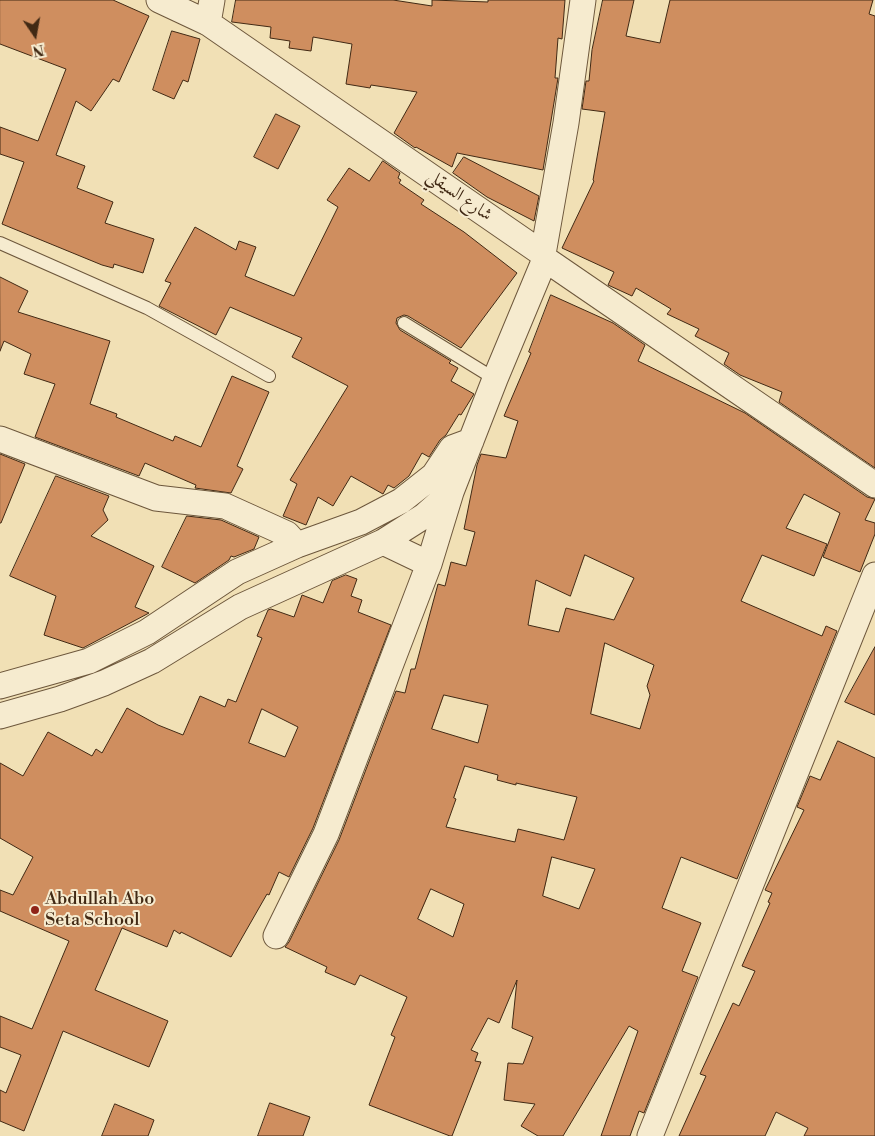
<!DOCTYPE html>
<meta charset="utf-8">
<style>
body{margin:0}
#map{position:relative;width:875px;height:1136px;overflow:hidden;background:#f1e0b5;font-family:"Libre Bodoni",serif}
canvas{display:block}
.north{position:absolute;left:10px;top:10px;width:50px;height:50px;-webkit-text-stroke:4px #f6ebcf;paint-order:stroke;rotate:168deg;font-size:14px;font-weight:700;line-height:20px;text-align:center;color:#412914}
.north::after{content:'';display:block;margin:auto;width:18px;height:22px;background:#412914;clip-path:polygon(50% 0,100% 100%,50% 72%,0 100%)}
</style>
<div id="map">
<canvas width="875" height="1136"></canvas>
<div class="north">N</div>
</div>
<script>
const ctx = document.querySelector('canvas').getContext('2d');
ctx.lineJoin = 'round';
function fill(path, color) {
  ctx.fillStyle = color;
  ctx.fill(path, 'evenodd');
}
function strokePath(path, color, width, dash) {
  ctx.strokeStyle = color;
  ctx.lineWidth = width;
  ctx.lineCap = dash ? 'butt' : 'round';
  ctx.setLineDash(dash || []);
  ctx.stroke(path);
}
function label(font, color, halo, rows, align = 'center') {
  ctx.font = font + ' "Libre Bodoni",Amiri,serif';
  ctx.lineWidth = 4;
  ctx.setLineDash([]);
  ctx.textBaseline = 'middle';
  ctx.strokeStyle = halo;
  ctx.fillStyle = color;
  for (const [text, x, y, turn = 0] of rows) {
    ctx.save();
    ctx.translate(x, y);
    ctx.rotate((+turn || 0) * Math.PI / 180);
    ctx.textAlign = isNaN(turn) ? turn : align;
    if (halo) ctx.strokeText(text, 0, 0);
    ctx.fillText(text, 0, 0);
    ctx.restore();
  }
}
const building = new Path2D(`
 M0,0H113L149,16L119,82L113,79L91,111L76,101L56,155L85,166L77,188L113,202L105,223L154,239L143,273L114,264L113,268L102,265L2,224L24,162L0,154V127L38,141L66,69L0,44Z
 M236,0H393L432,6V0L488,2V0H565L562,39L558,38L555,78H558L543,170L457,153L452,167L416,147L415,148L394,133L417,92L371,85L370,88L346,84L352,44L313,37L311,51L289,48L290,41L270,38L271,27L232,22Z
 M603,0H634L626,36L660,43L670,0H873L869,14L875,16V468L779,402L782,392L740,375L724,364L729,353L695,336L699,329L667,314L671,309L636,288L632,296L608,285L614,272L562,248L594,181L593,180L605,112L582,109L586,81H589L592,50Z
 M172,31L200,39L188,82L183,80L174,99L153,90Z
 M276,114L300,126L278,169L254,157Z
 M464,157L539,196L534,221L487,197L453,173Z
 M383,161L400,173L398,178L401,180L399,183L424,200L421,204L464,232L517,273L461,348L408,316L404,315L397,318L396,323L400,330L451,361L449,363L458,368L451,381L474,394L461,415L459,414L446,435L440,440L429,457L422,453L409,476L394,488L388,485L383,494L351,476L333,506L318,497L306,525L283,516L297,484L290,480L348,386L292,357L302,338L230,307L216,335L159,306L171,283L165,281L195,227L236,250L239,241L256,247L245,276L294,296L338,207L327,200L349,168L369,181Z
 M0,277L28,291L18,312L110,341L90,404L117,414L116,417L173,441L175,436L201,447L232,376L269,392L237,466L243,469L231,493L195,488L196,485L145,463L139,476L35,437L55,384L24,374L31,354L4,341L0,351Z
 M551,295L613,323L645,345L638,361L745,413L867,497L875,499L865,520L875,523V534L860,572L823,557L840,513L804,494L786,528L827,544L814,576L762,555L741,601L822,636L826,626L837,631L737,879L681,857L662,908L701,923L682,971L698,977L644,1113L639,1111L630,1136H601L638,1031L629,1026L563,1136H538L521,1126L535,1104L504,1100L508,1063L523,1064L533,1037L512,1028L517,980L499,1023L488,1018L471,1050L478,1053L475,1061L481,1062L452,1136H450L369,1105L395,1037L391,1035L407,997L360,975L355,985L325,972L327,967L285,947L289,942L339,840L396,691L405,693L411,669H415L438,584L445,586L451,562L466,566L475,532L464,529L477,465L481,454L506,458L518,421L504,416L531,353L529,352ZM585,555L634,578L614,620L566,608L559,632L528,625L536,580L570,596ZM605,643L654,665L647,686L650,695L640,729L591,714ZM444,695L488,705L478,743L432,729ZM465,766L498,775L497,780L516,785V783L577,797L564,840L518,829L515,842L446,827L456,799L454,798ZM552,857L595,869L579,909L543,896ZM431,889L464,904L453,937L418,919Z
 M0,454L25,464L1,523H0Z
 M56,476L109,496L103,510L108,520L91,536L154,566L135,607L149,613L83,648L44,635L56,596L10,576Z
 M187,516L221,520L259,537L254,549L234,557L231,556L229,560L195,583L162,567Z
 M346,575L357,579L351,596L362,600L358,612L391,625L313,828L289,877L279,872L269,895L267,894L231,957L181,932L180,934L174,930L167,947L122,928L95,990L168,1021L149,1067L63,1031L24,1131L0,1121V1090L6,1093L21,1055L0,1047V1016L32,1029L69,941L0,911V890L13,895L33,857L0,838V763L23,776L48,732L92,756L96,749L102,753L127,708L158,725L183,735L200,696L225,707L228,699L236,702L262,638L257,636L268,610L271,609L294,617L302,595L323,603L332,581ZM262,709L298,727L285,757L249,743Z
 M875,647V715L845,702Z
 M838,741L875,758V1136H804L808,1128L776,1112L765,1136H679L706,1076L700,1074L733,1003L739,1006L755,971L742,966L770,903L768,902L772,893L765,890L804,810L797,807L810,776L820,780Z
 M270,1103L310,1117L303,1136H258Z
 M115,1104L154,1120L148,1136H102Z`);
const service = new Path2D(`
 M0,243L147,308L269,376
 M404,323L495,379`);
const minor = new Path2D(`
 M159,0L208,23L543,254L566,123L583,0
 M208,23L212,0
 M543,254L545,259L875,485
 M0,439L156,498L225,506L287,534L297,545
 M383,542L429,564
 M0,686L89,661L147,632L237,572L297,545L361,522L401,501L434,475L452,448L471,441
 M0,716L60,699L104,683L152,661L240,607L383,542L424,516L451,492
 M276,936L326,834L429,564L451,492L495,379L545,259
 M650,1136L875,575`);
const markers = [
 [35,910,5,"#8f2418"]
];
const streetNames = [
 ["شارع السيقلي",459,196,35]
];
const poiNames = [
 ["ِAbdullah Abo",45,900],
 ["Seta School",45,921]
];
fill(building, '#cf8e5f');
strokePath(building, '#412914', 1);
strokePath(service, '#6d573c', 14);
strokePath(minor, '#6d573c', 27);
strokePath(service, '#f6ebcf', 12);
strokePath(minor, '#f6ebcf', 25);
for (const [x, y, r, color] of markers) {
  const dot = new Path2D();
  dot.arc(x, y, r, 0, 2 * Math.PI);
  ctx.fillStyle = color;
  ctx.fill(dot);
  strokePath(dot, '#f6ebcf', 2);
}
label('18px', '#412914', '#f6ebcf', streetNames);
label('18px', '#412914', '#f6ebcf', poiNames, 'left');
</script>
